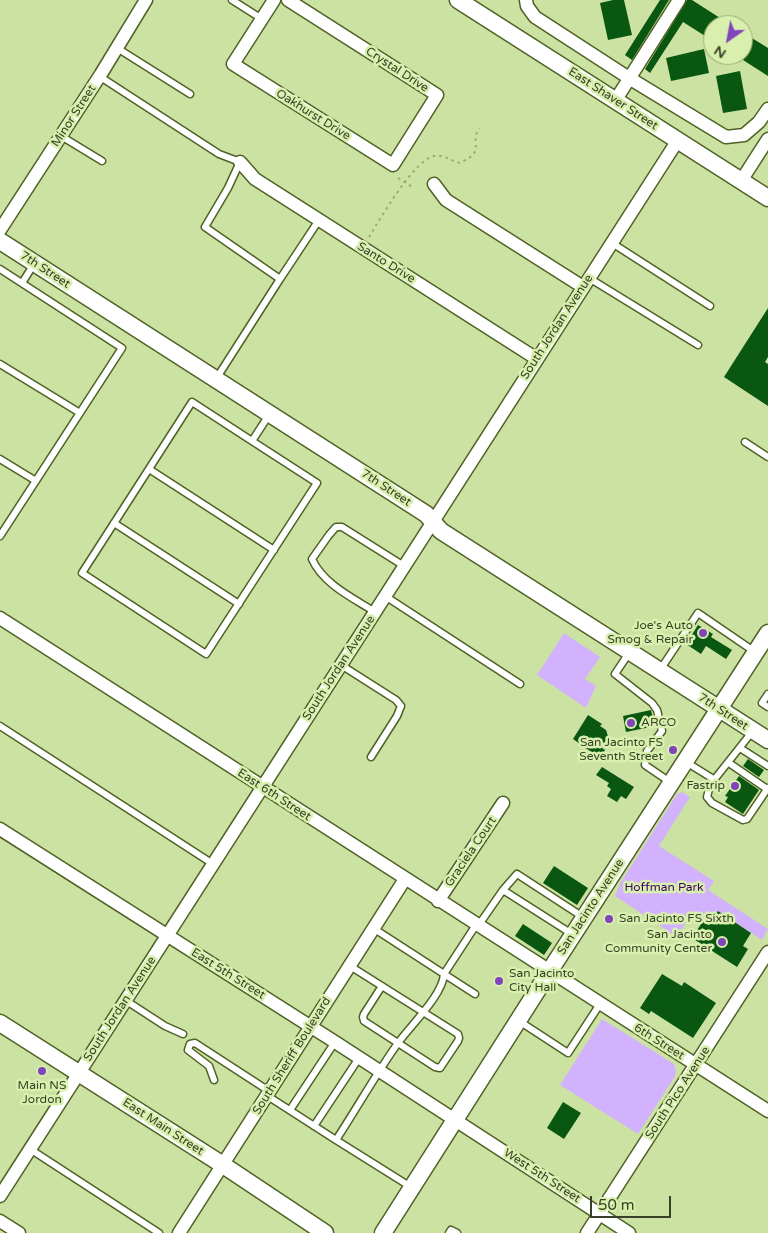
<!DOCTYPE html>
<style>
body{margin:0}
#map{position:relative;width:768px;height:1233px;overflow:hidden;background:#cbe2a2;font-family:"Varela Round",sans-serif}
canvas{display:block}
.north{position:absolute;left:703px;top:15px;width:50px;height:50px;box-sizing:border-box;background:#d8efae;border:1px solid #98a978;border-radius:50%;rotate:213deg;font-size:14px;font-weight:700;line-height:20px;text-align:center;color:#384127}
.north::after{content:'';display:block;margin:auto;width:18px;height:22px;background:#8145bb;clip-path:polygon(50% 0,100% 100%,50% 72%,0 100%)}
.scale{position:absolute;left:590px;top:1196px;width:81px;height:22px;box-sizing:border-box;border:2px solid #384127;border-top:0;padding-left:6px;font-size:15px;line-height:18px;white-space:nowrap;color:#384127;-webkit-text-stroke:4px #d8efae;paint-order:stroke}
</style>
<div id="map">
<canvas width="768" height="1233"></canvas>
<div class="north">N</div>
<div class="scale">50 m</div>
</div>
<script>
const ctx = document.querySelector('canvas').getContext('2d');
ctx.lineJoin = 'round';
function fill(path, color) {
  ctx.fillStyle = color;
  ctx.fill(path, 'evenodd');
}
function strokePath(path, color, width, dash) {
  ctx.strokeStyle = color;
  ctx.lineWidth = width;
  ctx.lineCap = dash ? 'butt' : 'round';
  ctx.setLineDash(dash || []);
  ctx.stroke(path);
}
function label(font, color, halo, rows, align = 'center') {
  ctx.font = font + ' "Varela Round",sans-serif';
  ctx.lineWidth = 5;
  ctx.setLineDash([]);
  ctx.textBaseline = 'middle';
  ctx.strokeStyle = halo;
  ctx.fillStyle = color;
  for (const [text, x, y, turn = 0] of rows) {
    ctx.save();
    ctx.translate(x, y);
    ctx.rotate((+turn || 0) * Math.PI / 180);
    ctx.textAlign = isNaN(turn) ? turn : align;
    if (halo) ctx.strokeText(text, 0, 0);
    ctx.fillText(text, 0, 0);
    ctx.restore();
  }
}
const green = new Path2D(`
 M564,633L600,657L585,679L596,686L586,708L537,675Z
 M682,792L690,797L659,846L714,881L708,890L768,929L762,940L718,911L709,925L691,914L677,937L615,896L621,882L677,794Z
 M602,1019L674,1064L676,1072L674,1078L638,1134L560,1085Z`);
const building = new Path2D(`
 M613,0H624L632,35L608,40L600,3Z
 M660,0H669L632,60L625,55Z
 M687,0H692L731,25H713V41L683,22L650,73L645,69Z
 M747,35L768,48V76L743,60V41Z
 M704,49L709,73L671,81L666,58Z
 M740,71L747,109L723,113L716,76Z
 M768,308V357L765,362L768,364V406L724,377Z
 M698,625L713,634L711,637L732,650L726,659L706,646L701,654L686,644Z
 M651,710L655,726L626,732L623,716Z
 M588,715L602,724L600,726L606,730L608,736L602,748L605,750L600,758L573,739Z
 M748,759L764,770L759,777L743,766Z
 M602,767L634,787L626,799L621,796L617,802L607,796L611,789L607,786L609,783L596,775Z
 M739,776L759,790L743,814L725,802L728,797L725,796Z
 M554,866L588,888L577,905L543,883Z
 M718,911L751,933L743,946L748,949L737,967L692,938L703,921L709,925Z
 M523,924L552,943L544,955L515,936Z
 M662,974L682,986L684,982L716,1003L693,1038L651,1011L649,1014L640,1008Z
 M563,1102L581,1113L564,1139L547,1128Z`);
const path = new Path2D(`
 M398,178L414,188
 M369,237C381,218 413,161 434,156C443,154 451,161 460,163C487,150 469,146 479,128`);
const lane = new Path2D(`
 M232,0L262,19
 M117,48L190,94
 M99,76L219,154L240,162L228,188L205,227L280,279L319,220
 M61,136L102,161
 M612,243L710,306
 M0,269L122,348L0,536
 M589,278L698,345
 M22,283L34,264
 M0,364L80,413
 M216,379L280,279
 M252,441L317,483L206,654L82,573L192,402L252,441L269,415
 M745,442L768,457
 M0,459L36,481
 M149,469L274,550
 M114,523L239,604
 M385,596L520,684
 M375,612C353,598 323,584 312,559L329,535L336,527H342L404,566
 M629,653L615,674L652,703L657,710L662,731L647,751L645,765L670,782
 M341,665L396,700L401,706L397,716L371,757
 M660,670L698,613L755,652
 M768,694L762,703L768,707
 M0,726L213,864
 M752,732L710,785L707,797L712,803L743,820L747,819L768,788
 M740,748L768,766
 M686,762L715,780
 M729,763L767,789
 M503,890L572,934
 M478,926L503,890L517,874L583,917
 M373,928L444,974L476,925
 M350,966L458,1034L459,1038L458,1041L440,1068L435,1067L364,1021L363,1017L364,1014L382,986
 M125,1000L165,1026L183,1034
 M519,1021L568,1053L600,1004
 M214,1080L209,1066L188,1050L190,1044L195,1043L269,1091
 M266,1095L336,1140C357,1108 376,1074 398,1043C410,1026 443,995 444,974L475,994
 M290,1110L335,1042
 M314,1126L359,1058
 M336,1140L411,1187
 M30,1149L159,1233
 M449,1233L451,1230L457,1233`);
const street = new Path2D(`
 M274,0L233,64L393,165L437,95L288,0
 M526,0L527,6L535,17L629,78L726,137L744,135L759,122L768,109
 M615,101L679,0
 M240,162L255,179L537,359
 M741,181L768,139
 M434,184L446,200L583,287
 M0,230L101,74L146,0
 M0,618L768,1111
 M0,829L335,1042L629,1233
 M438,901L503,803
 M0,1196L678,140
 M0,1221L19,1233
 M179,1233L405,879
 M587,1233L768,952`);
const secondary = new Path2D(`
 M458,0L768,198
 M0,241L426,514L441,531L768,740
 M0,1023L223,1165L325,1233
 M383,1233L549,972L768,633`);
const markers = [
 [703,633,5,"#8145bb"],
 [631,723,5,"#8145bb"],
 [673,750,5,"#8145bb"],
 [735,786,5,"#8145bb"],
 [609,919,5,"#8145bb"],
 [722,942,5,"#8145bb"],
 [499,981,5,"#8145bb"],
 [42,1071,5,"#8145bb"]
];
const streetNames = [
 ["Crystal Drive",397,70,33],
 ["East Shaver Street",613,99,33],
 ["Oakhurst Drive",313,115,32],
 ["Minor Street",74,116,-57],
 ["Santo Drive",386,263,32],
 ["7th Street",45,270,33],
 ["South Jordan Avenue",557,327,-57],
 ["7th Street",386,488,33],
 ["South Jordan Avenue",339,668,-57],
 ["7th Street",723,712,33],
 ["East 6th Street",274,795,33],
 ["Graciela Court",471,852,-56],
 ["San Jacinto Avenue",591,907,-57],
 ["East 5th Street",228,974,32],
 ["South Jordan Avenue",120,1009,-57],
 ["6th Street",659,1042,32],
 ["South Sheriff Boulevard",292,1056,-58],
 ["South Pico Avenue",678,1093,-57],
 ["East Main Street",163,1127,33],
 ["West 5th Street",542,1176,33]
];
const poiNames = [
 ["Joe's Auto",693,626],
 ["Smog & Repair",693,640],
 ["ARCO",641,723,"left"],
 ["San Jacinto FS",663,743],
 ["Seventh Street",663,757],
 ["Fastrip",725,786],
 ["San Jacinto FS Sixth",619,919,"left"],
 ["San Jacinto",712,935],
 ["Community Center",712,949],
 ["San Jacinto",509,974,"left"],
 ["City Hall",509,988,"left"],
 ["Main NS",42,1086,"center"],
 ["Jordon",42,1100,"center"]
];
const parkNames = [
 ["Hoffman Park",664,888]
];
fill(green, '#d3b2fd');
fill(building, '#0a5712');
strokePath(lane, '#4f6225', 9);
strokePath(street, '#4f6225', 15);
strokePath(secondary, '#4f6225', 19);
strokePath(path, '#98aa78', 2, [2.5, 4]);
strokePath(lane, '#fff', 6);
strokePath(street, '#fff', 12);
strokePath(secondary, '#fff', 16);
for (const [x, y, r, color] of markers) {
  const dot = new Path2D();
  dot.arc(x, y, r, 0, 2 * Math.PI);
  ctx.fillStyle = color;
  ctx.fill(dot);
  strokePath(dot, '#d8efae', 2);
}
label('12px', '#384127', '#d8efae', streetNames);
label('12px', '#384127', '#d8efae', poiNames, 'right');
label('12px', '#3c0066', '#d8efae', parkNames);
</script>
